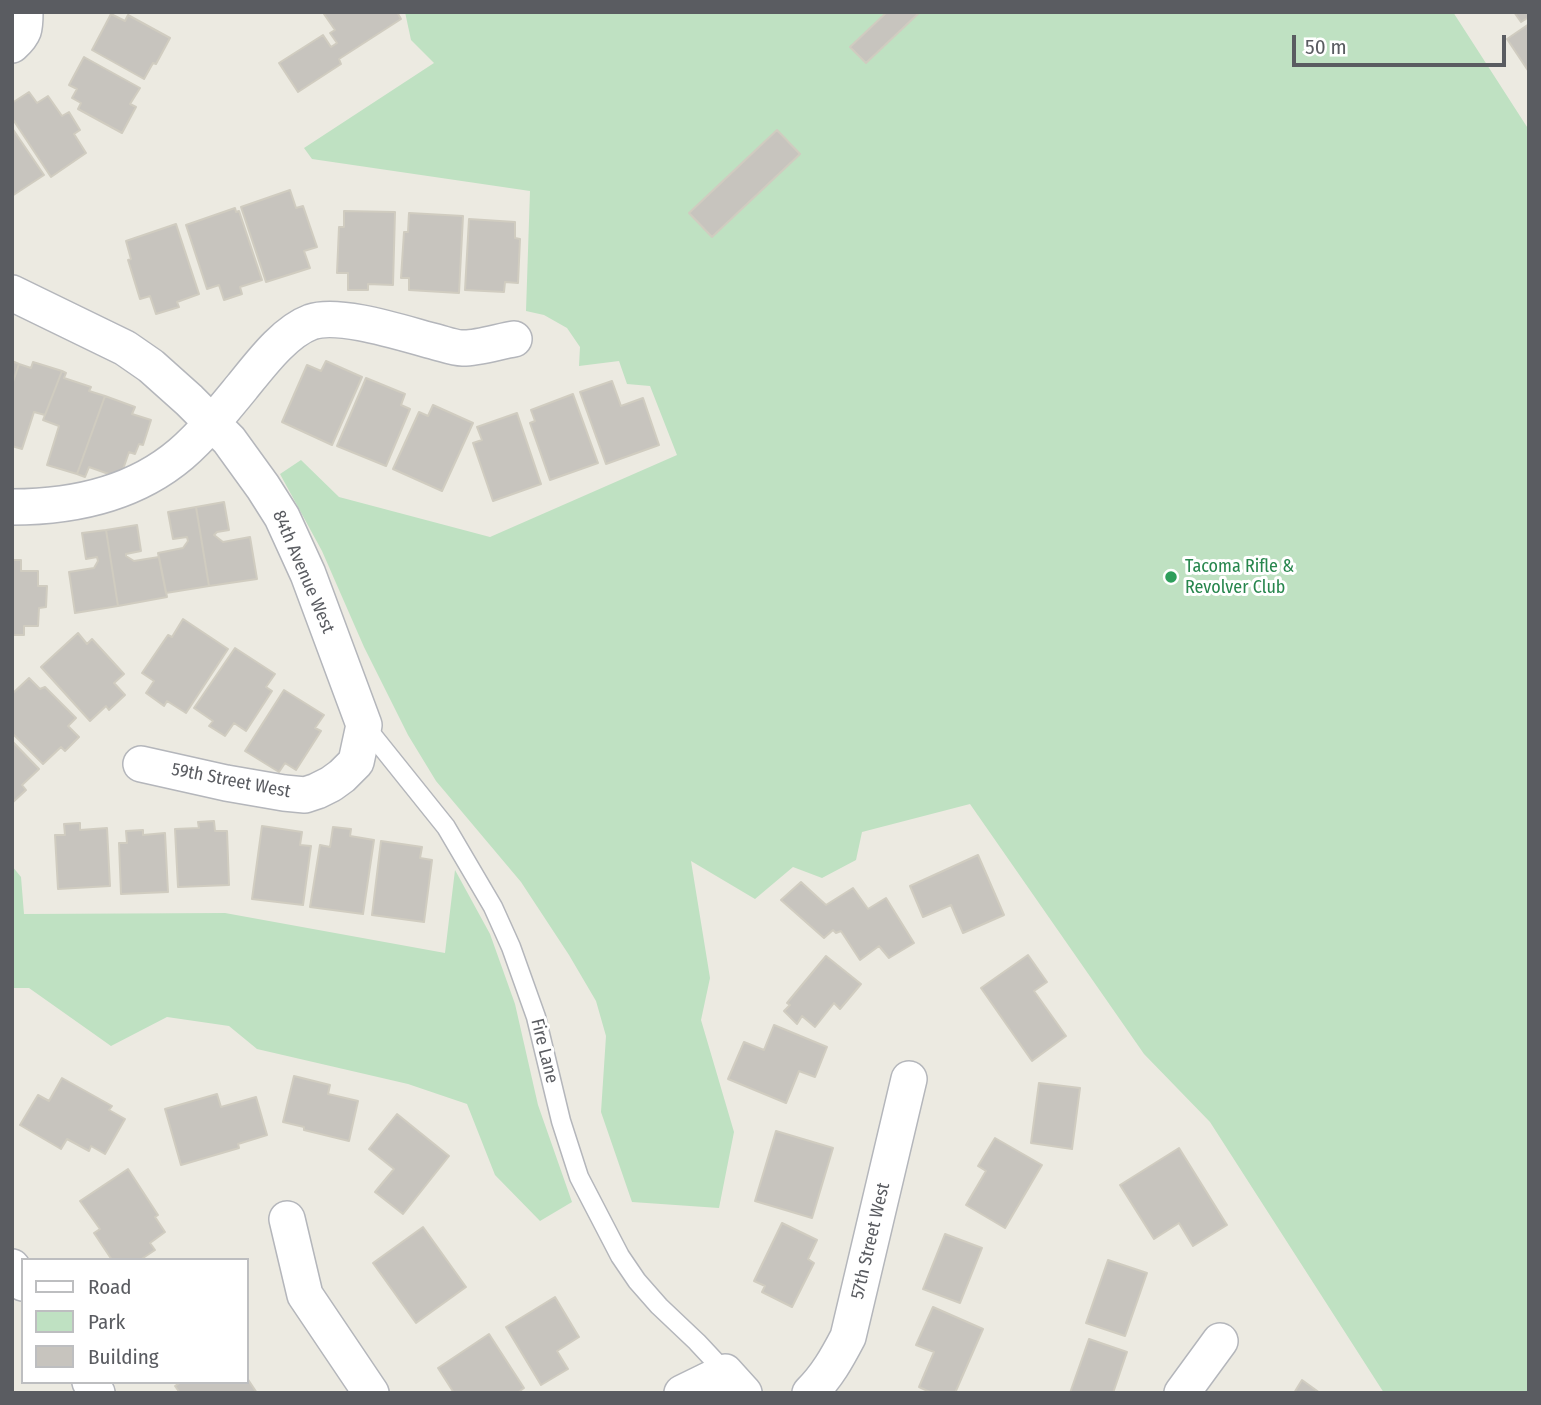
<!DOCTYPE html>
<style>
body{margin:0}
#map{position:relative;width:1541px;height:1405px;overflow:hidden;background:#eceae1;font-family:"Fira Sans Condensed",sans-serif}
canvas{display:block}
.frame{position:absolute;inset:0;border:14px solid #5a5c61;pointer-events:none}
.legend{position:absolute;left:21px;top:1258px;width:228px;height:126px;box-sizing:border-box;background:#fff;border:2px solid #bdbec0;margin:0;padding:9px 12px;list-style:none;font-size:21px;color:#5a5c61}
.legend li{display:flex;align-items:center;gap:14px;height:35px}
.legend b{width:35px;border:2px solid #bdbec0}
.scale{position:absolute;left:1292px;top:35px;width:214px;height:32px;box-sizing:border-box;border:4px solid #5a5c61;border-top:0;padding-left:9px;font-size:21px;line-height:24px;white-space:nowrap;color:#5a5c61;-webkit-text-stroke:5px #fff;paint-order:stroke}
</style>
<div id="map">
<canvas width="1541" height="1405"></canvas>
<div class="frame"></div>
<ul class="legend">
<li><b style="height:9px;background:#fff"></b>Road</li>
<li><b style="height:19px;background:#bfe1c2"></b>Park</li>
<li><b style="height:19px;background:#c7c4be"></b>Building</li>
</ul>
<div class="scale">50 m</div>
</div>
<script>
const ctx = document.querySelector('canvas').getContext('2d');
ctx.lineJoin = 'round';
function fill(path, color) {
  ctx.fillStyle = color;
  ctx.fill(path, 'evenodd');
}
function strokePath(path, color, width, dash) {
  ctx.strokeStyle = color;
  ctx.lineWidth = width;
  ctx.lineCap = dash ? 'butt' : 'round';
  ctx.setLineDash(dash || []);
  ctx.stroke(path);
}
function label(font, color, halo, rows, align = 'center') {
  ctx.font = font + ' "Fira Sans Condensed",sans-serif';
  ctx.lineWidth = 6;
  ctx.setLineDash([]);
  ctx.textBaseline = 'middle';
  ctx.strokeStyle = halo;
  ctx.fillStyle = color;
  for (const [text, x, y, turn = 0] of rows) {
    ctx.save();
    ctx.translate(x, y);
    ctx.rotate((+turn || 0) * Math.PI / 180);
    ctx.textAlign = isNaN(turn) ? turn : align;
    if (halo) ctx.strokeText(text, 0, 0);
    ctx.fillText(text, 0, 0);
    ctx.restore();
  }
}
const green = new Path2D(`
 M405,12H1453L1529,130V1393H1384L1210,1122L1144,1054L970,804L862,832L856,860L822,878L793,867L755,899L691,861L710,978L701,1020L734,1132L719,1208L632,1202L601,1112L606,1036L596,1001L569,955L521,882L436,781L408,735L364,647L322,551L280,474L301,460L339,497L490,537L677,455L650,386L627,384L619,361L579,366L580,347L567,328L544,315L526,311L530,191L312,159L304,148L434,63L411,40Z
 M12,866L21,877L24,914L225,913L445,953L455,870L490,934L515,1004L538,1105L572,1202L540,1221L495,1175L467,1104L408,1084L257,1049L229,1026L167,1017L111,1046L29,988H12Z`);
const building = new Path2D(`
 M327,12H397L401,19L339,59L341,64L298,92L279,63L323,35L331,47L337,43L330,33L335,30L324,14Z
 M887,12H920L866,63L850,47Z
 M1514,12H1529V17L1521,22Z
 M111,14L125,21L128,15L170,38L156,64L153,63L144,79L92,50Z
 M1529,24V72L1507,39Z
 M84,57L140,88L130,104L136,107L122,133L78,109L81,103L72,98L77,89L69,85Z
 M29,92L37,103L48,96L62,116L69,112L80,130L74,134L86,153L51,177L12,118V103Z
 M12,128L44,175L12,196Z
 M777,130L800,154L712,237L689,213Z
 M290,190L296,208L303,206L317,247L304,251L310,268L266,282L241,207Z
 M235,208L236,212L239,211L262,280L240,287L242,294L224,300L219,285L207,289L186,225Z
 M344,211L395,212L393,285L368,284V290H348V273H337L339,227H344Z
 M409,213L463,216L459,293L409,290V278H401L404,232H408Z
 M469,219L515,222V238L520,239L518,283L505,282L504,292L465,290Z
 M176,224L199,294L177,302L179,307L156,314L150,296L140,299L128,260L131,259L126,241Z
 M12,361L19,364L12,385Z
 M326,361L362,377L332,445L282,422L307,365L321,371Z
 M33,362L62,371L45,415L34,412L22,449L12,446V385L19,364L31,368Z
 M62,371L66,373L64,378L91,387L89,391L105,396L77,474L47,465L59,426L43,420Z
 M366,378L405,394L401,405L410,409L386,466L337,446Z
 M612,381L621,406L643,398L659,445L606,464L580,392Z
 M573,394L598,463L550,480L530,423L535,421L531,410Z
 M105,396L135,407L132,414L151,420L143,445L139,444L135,454L129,452L120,478L89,467L85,477L77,474Z
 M433,405L473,423L442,491L393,469L419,412L428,416Z
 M517,413L541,484L493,501L473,443L482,440L477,427Z
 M224,502L229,530L217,532L214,535L223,542L250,537L257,579L209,586L196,507Z
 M196,507L209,586L166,593L158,553L183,548L188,541L187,537L173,539L168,512Z
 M137,525L141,551L126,554V556L134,561L159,557L167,597L118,606L106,530Z
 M106,530L118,606L75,613L69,572L94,568L98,561L97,557L86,559L82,533Z
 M12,560H21V571H38V586H47L46,607L39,608L38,626H24V635H12Z
 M183,619L228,649L186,713L167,701L164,706L146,693L154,681L142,673L168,635L172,637Z
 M78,633L87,644L92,639L124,674L114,683L125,695L109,710L106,706L90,721L41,667Z
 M235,648L275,674L266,687L272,691L246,731L234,723L225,736L209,726L213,721L194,708Z
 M29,678L40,689L45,687L76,718L68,726L79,737L65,751L61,747L43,764L12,733V694Z
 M284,690L324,715L315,728L321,731L296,770L285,763L279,772L245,751Z
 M12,741L39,769L22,785L26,790L12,803Z
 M214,821L215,831H227L229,885L178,887L175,829L199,828L198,822Z
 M80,823V830L107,828L110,886L58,889L55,835H65L64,824Z
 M262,826L302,832L300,845L311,846L303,905L252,899Z
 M333,827L351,829L350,836L374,840L363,914L310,907L320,845L330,847Z
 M143,830V835L165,833L168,892L121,894L119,843H127L126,831Z
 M381,841L422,847L420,858L432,860L424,922L372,915Z
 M978,855L1004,915L963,933L951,905L923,917L910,886Z
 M801,882L826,905L853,888L868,909L886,898L914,943L889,958L879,946L860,960L841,931L836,933L833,930L824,938L781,900Z
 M1028,955L1047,982L1034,991L1066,1036L1032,1061L981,988Z
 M826,956L861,984L840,1009L834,1003L815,1027L802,1016L797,1024L784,1011L790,1005L787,1003Z
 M774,1025L827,1047L815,1077L799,1071L786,1103L728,1079L744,1042L764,1050Z
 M294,1076L330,1085L328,1094L358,1101L349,1141L304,1130V1127L283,1122Z
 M62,1078L112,1106L109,1110L125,1119L105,1154L91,1146L89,1151L67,1139L61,1149L20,1125L38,1095L49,1101Z
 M1039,1083L1080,1088L1072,1149L1031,1143Z
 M217,1094L221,1107L256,1097L267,1135L238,1144L239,1148L181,1165L165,1109Z
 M397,1114L449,1156L403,1214L375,1192L394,1169L369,1149Z
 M776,1131L833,1148L812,1218L755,1201Z
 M995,1138L1042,1165L1005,1228L966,1205L986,1171L978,1166Z
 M1179,1148L1227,1225L1193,1246L1179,1223L1154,1239L1120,1185Z
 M128,1169L158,1215L155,1217L165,1232L150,1243L155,1250L140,1260H112L94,1233L100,1229L80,1201Z
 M782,1223L817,1240L808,1259L814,1263L792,1307L762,1292L765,1286L754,1281Z
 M423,1227L466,1287L416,1323L373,1263Z
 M945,1234L982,1248L960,1303L923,1289Z
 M1108,1260L1147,1273L1125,1336L1086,1323Z
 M555,1297L579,1337L557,1351L568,1369L541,1385L506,1327Z
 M933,1307L983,1329L955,1393H932L919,1387L934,1352L916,1345Z
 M489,1334L524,1388L517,1393H454L438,1368Z
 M1089,1339L1127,1352L1113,1393H1070Z
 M247,1378L257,1393H180L175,1386L181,1382H247Z
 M1302,1380L1320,1393H1294Z`);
const lane = new Path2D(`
 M365,726L446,827L493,907L511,947L536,1017L561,1121L579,1177L620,1256L637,1281L659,1306L697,1342L725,1372`);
const street = new Path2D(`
 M12,45C25,33 25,29 25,12
 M12,293L125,348L151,366L189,400L229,440L263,487L282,517L308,574L364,725L356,762L342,776L331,784L317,791L305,795L284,793L226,783L141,764
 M12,507C72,507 134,494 181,454C204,434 223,410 242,387C260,365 284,332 311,322C340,312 405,334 436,342C444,344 454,348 462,348C474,349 501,341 514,339
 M287,1219L305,1295L371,1393
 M12,1267L23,1283
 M90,1382L97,1393
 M682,1393L725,1372L744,1393
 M810,1393C827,1376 837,1358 848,1337L909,1079
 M1182,1393L1220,1341`);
const markers = [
 [1171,577,7,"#2e9e5b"]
];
const leisureNames = [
 ["Tacoma Rifle &",1185,567],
 ["Revolver Club",1185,588]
];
const streetNames = [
 ["84th Avenue West",303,572,67],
 ["59th Street West",231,781,11],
 ["Fire Lane",544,1051,76],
 ["57th Street West",871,1241,-77]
];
fill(green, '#bfe1c2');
fill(building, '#c7c4be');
strokePath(building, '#d0ccc0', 2);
strokePath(lane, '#b4b6bb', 21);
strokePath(street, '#b4b6bb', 38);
strokePath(lane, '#fff', 18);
strokePath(street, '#fff', 35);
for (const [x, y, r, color] of markers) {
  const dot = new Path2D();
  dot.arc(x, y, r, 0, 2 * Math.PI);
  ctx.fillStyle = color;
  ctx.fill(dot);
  strokePath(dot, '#fff', 2.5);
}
label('18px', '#27864d', '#fff', leisureNames, 'left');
label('18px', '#5a5c61', '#fff', streetNames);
</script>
